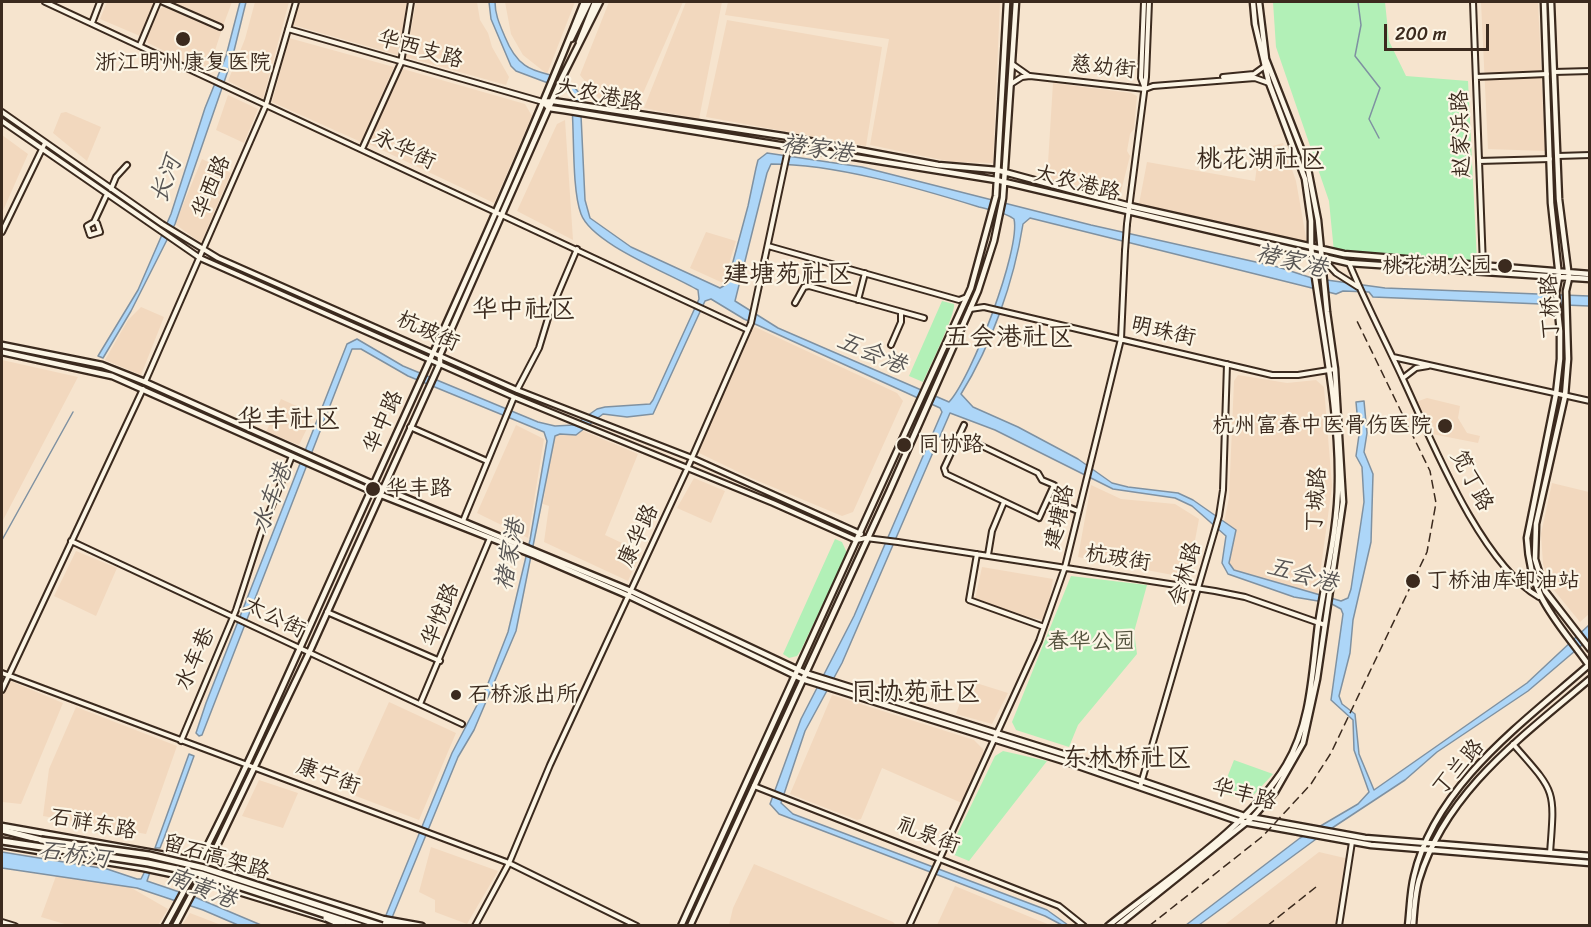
<!DOCTYPE html>
<meta charset="utf-8">
<style>
body{margin:0}
#map{position:relative;width:1591px;height:927px;overflow:hidden;background:#f6e4ce;font-family:Sriracha,sans-serif}
canvas{display:block}
.frame{position:absolute;inset:0;border:3px solid #3b2a1e;pointer-events:none}
.scale{position:absolute;left:1384px;top:24px;width:105px;height:27px;box-sizing:border-box;border:3px solid #3b2a1e;border-top:0;padding-left:8px;font-size:18px;line-height:21px;white-space:nowrap;color:#3b2a1e;-webkit-text-stroke:4px #fcf5e5;paint-order:stroke}
</style>
<div id="map">
<canvas width="1591" height="927"></canvas>
<div class="frame"></div>
<div class="scale">200 m</div>
</div>
<script>
const ctx = document.querySelector('canvas').getContext('2d');
ctx.lineJoin = 'round';
function fill(path, color) {
  ctx.fillStyle = color;
  ctx.fill(path, 'evenodd');
}
function strokePath(path, color, width, dash) {
  ctx.strokeStyle = color;
  ctx.lineWidth = width;
  ctx.lineCap = dash ? 'butt' : 'round';
  ctx.setLineDash(dash || []);
  ctx.stroke(path);
}
function label(font, color, halo, rows, align = 'center') {
  ctx.font = font + ' Sriracha,"LXGW WenKai TC",sans-serif';
  ctx.lineWidth = 4.5;
  ctx.setLineDash([]);
  ctx.textBaseline = 'middle';
  ctx.strokeStyle = halo;
  ctx.fillStyle = color;
  for (const [text, x, y, turn = 0] of rows) {
    ctx.save();
    ctx.translate(x, y);
    ctx.rotate((+turn || 0) * Math.PI / 180);
    ctx.textAlign = isNaN(turn) ? turn : align;
    if (halo) ctx.strokeText(text, 0, 0);
    ctx.fillText(text, 0, 0);
    ctx.restore();
  }
}
const built = new Path2D(`
 M107,2H155L140,36L100,19Z
 M171,2H232L223,26Z
 M255,2H289L263,99L228,81L245,39Z
 M300,2H407L398,55L293,25Z
 M416,2H477L480,20L488,33L492,47L509,77L506,85L406,57Z
 M505,2H575L547,74L523,55L511,34Z
 M609,2H683L637,107L601,101L580,75Z
 M686,2H722L699,119L644,108Z
 M728,2H1000L993,163L952,162L870,145L889,39L725,15Z
 M1481,2H1538L1545,151L1488,149Z
 M164,7L221,32L208,72L148,43L147,37L160,9Z
 M727,20L882,47L866,146L706,117Z
 M289,38L394,67L361,142L272,102Z
 M403,69L525,104L532,116L494,203L367,143Z
 M1053,83L1131,93L1137,96L1134,129L1130,134L1127,151L1130,156L1120,195L1047,179Z
 M228,95L258,109L244,143L216,130Z
 M66,112L101,127L87,161L53,133L61,113Z
 M565,120L573,240L517,211L557,124Z
 M2,135L28,154L2,213Z
 M1283,143L1296,181L1307,243L1139,204L1147,162L1255,181L1259,150Z
 M202,159L231,173L201,243L175,224Z
 M706,232L736,241L723,283L690,268Z
 M141,307L164,317L141,375L105,360L128,320Z
 M755,327L897,393L903,401L853,512L842,516L751,478L699,453L698,449L751,330Z
 M2,360L78,377L2,522Z
 M1238,375L1287,383L1316,380L1324,387L1332,486L1317,597L1228,570L1225,559L1236,532L1224,522L1229,498L1234,381Z
 M1427,398L1460,406L1458,418L1467,433L1480,436L1478,443L1432,434L1416,402Z
 M281,399L314,414L299,445L266,432Z
 M516,425L544,439L528,538L477,513Z
 M581,430L638,454L605,535L641,552L628,581L544,542L549,506L543,504L553,437L558,432Z
 M694,478L725,491L711,523L677,508Z
 M1552,483L1589,492V614L1580,622L1553,589L1543,564L1541,534Z
 M1091,485L1121,499L1175,504L1199,519L1190,567L1186,573L1178,576L1078,557Z
 M76,551L117,568L96,616L54,596Z
 M982,567L1053,579L1046,621L974,604Z
 M8,680L63,703L21,804L2,802V695Z
 M973,682L1008,693L992,724L956,714L966,686Z
 M832,695L974,740L983,749L984,755L964,804L882,768L861,819L857,820L790,794Z
 M389,702L456,733L419,820L348,793Z
 M76,707L177,746L146,834L43,816L49,769Z
 M259,780L298,793L283,828L242,816Z
 M431,847L498,871L467,924L435,912V900L419,892Z
 M1319,852L1349,859L1336,925L1223,926Z
 M754,864L893,922L896,925H729L733,908Z
 M56,876L128,886L168,909L158,925H68L41,917Z
 M955,886L1035,919L1050,925H937Z
 M190,913L221,925H182Z`);
const green = new Path2D(`
 M1273,2H1385L1389,41L1406,76L1468,81L1477,261L1334,252L1329,201L1276,47Z
 M942,301L954,304C956,313 929,369 923,382L909,376Z
 M835,539L842,542L847,553L801,650L797,656L789,658L783,654Z
 M1071,576L1147,585L1134,632L1137,654L1078,725L1069,747L1016,730L1012,722Z
 M1003,751L1047,761L969,861L952,854L950,849L995,756Z
 M1234,760L1273,774L1249,800L1221,793Z`);
const water = new Path2D(`
 M240,2H246L232,59L175,224L131,311L103,358L98,356L138,290L171,214L205,108L226,56Z
 M489,2H495C495,15 500,25 505,37C526,89 556,61 580,94L585,200L590,218L631,247L720,288L727,284L748,206L756,168L758,160L767,153L862,167L1091,225L1278,267L1312,278L1385,288L1589,296V306L1373,297L1369,292L1343,291L1336,294L1030,218L1023,224C1014,281 992,344 961,394L973,407L1018,427L1078,459L1112,483L1128,487L1178,493L1193,500L1236,530L1229,563L1234,570L1341,601L1348,598L1351,589L1364,502L1362,467L1356,456L1359,435L1356,402L1364,401L1367,433L1364,452L1373,474L1371,542L1353,620L1350,653L1339,696L1342,704L1355,714L1359,754L1374,790L1527,683L1589,625V639L1528,691L1437,752L1405,780L1323,834L1199,925H1186L1300,838L1358,804L1369,792L1354,750L1353,720L1331,700L1343,614L1341,609L1330,603L1294,597L1228,574L1222,563L1226,536L1192,506L1175,498L1113,489L995,430L950,413L842,663L805,731L781,803L793,814L1047,910L1068,925H1062L1045,916L779,814L770,804L801,719L854,616L942,412L940,408L744,319L711,299L705,301L653,414L627,417L603,414L576,435L560,434L555,436L516,631L474,730L458,757L389,925H382L452,753L487,686L508,632L530,540L547,441L544,432L408,376L361,349H352L202,735L199,736L196,733L206,703L347,344L357,339L403,366L538,422L555,426L574,425L597,409L605,407L650,404L653,400L699,299L698,290C669,273 592,244 581,214C571,187 575,126 571,95L564,89L516,71L511,66L491,19ZM771,164C835,164 918,188 979,207C990,210 1005,212 1014,219C1021,249 971,379 949,402L778,328L735,301L767,173Z
 M189,754L194,756L164,838L160,848H155Z
 M2,852L107,869L137,879H141L145,871L150,872L147,881L197,898L261,925H238L203,910L137,888L2,868Z`);
const stream = new Path2D(`
 M1358,2L1361,25L1355,56L1380,88L1369,119L1379,138
 M2,540L73,412`);
const minor = new Path2D(`
 M45,2L748,330
 M163,2L220,27
 M1473,2L1483,266
 M92,23L100,2
 M288,29L543,102
 M140,45L158,2
 M1012,64L1029,76
 M1554,72L1590,71
 M1223,77L1254,74L1265,66
 M1476,77L1547,74
 M1011,84L1022,77L1030,76L1145,89L1153,86L1255,78L1269,83
 M1144,86L1141,78L1144,2
 M2,112L162,224L218,258L517,390L692,458L861,534
 M2,121L200,258L514,397L773,503L856,540L866,538L898,542L1215,591L1245,597L1325,625
 M362,149L401,63L411,2
 M1558,156L1590,155
 M1479,161L1550,159
 M111,189L116,177L127,165
 M97,223L100,232L90,235L87,226L94,222L107,194
 M1127,224L1146,77L1149,2
 M2,232L45,143
 M768,246L959,300L967,297
 M1322,258L1336,273L1358,287
 M1349,263C1365,302 1385,340 1403,379C1431,439 1480,563 1539,597
 M858,300L865,273
 M795,303L804,287L809,286L924,318
 M970,309L984,307L1272,375H1298L1335,369
 M891,345L901,322V312
 M1393,357L1590,401
 M1403,378L1416,368L1428,366
 M145,382L266,105L296,2
 M517,390L539,348L549,315L577,249
 M410,427L487,461
 M959,435L1038,473L1042,480L1054,485L1039,518L946,474L944,468L964,425
 M1048,499L1078,511
 M463,521L514,397
 M71,541L462,724
 M977,554L969,600L1044,627
 M988,555L992,531L1004,502
 M327,612L440,661
 M2,673L509,863L637,926
 M2,690L143,389
 M420,704L490,538
 M181,741L236,610L261,533L292,456
 M1513,744C1556,793 1555,788 1550,853
 M754,786L1059,906L1084,926
 M1140,787L1219,516L1223,490L1227,364
 M2,922L15,926
 M475,926L509,863L550,765L688,467L751,323L789,145
 M909,926L1039,641L1065,567L1121,339L1125,251
 M1339,926L1352,842`);
const major = new Path2D(`
 M1544,2L1551,203L1559,277L1556,293L1560,331V359L1556,394L1527,538C1530,599 1557,620 1590,667
 M1551,2L1559,199L1569,278L1566,291L1568,359L1565,396L1536,524L1535,559L1545,591L1590,649
 M571,39L589,2
 M579,42L595,2
 M543,102L549,108L563,110L996,180L1349,263L1590,279
 M543,102L553,101L783,136L938,165L997,170L1130,206L1344,254L1590,274
 M2,345L102,365L145,382L382,488L631,591L805,673L1066,755L1244,816L1365,838L1590,856
 M2,352L112,376L371,491L536,556L629,596L802,679L1067,762L1238,821L1371,845L1590,863
 M2,826L199,861L383,919L422,926
 M2,845L143,868L200,880L327,919
 M165,926C236,798 293,662 353,530C432,355 513,180 584,2
 M175,926L212,856L309,653L440,363V355L562,78L600,2
 M681,926L971,288L996,196L1007,2
 M690,926L889,492L978,291L994,241L1003,198L1016,2
 M1108,926C1165,880 1248,828 1286,765C1311,723 1312,672 1318,625C1325,578 1338,529 1338,481C1339,403 1320,324 1311,247V221L1305,179L1269,83L1255,24L1253,2
 M1117,926L1253,817L1275,792L1303,743L1317,679L1343,502L1335,369L1327,312L1318,220L1307,164L1266,59L1259,2
 M1408,926C1410,909 1410,892 1414,876C1435,785 1523,723 1590,664
 M1413,926C1414,911 1415,894 1419,880C1446,791 1522,737 1590,679`);
const highway = new Path2D(`
 M2,830L41,840
 M361,917L407,926`);
const rail = new Path2D(`
 M1149,926L1263,836L1311,784L1331,753L1427,552L1436,503L1430,471L1356,319
 M1267,926L1316,887`);
const minorBridge = new Path2D(`
 M1125,251L1127,224`);
const highwayBridge = new Path2D(`
 M41,840L149,855L204,868L382,926
 M2,841L148,863L201,874L360,926
 M326,918L344,926`);
const markers = [
 [183,39,8,"#3b2a1e"],
 [1505,266,8,"#3b2a1e"],
 [1445,426,8,"#3b2a1e"],
 [904,445,8,"#3b2a1e"],
 [373,489,8,"#3b2a1e"],
 [1413,581,8,"#3b2a1e"],
 [456,695,6,"#3b2a1e"]
];
const streetNames = [
 ["华西支路",420,50,16],
 ["慈幼街",1103,68,6],
 ["大农港路",599,96,11],
 ["赵家浜路",1462,134,-92],
 ["永华街",404,150,25],
 ["大农港路",1077,184,14],
 ["华西路",212,187,-67],
 ["丁桥路",1551,307,-92],
 ["杭玻街",428,332,24],
 ["明珠街",1163,332,13],
 ["华中路",384,422,-66],
 ["笕丁路",1471,481,62],
 ["丁城路",1317,500,-86],
 ["建塘路",1060,517,-77],
 ["康华路",639,536,-65],
 ["杭玻街",1118,559,9],
 ["会林路",1186,574,-74],
 ["华悦路",441,615,-68],
 ["太公街",274,618,26],
 ["水车巷",196,659,-66],
 ["丁兰路",1459,768,-49],
 ["康宁街",328,777,20],
 ["华丰路",1244,795,15],
 ["石祥东路",93,825,10],
 ["礼泉街",928,836,21],
 ["留石高架路",216,858,16]
];
const poiNames = [
 ["浙江明州康复医院",183,63,"center"],
 ["桃花湖公园",1492,266,"right"],
 ["杭州富春中医骨伤医院",1432,426,"right"],
 ["同协路",918,445],
 ["华丰路",386,489],
 ["丁桥油库卸油站",1426,581],
 ["石桥派出所",468,695]
];
const parkNames = [
 ["春华公园",1091,642]
];
const waterNames = [
 ["褚家港",817,150,9],
 ["长河",167,180,-70],
 ["褚家港",1291,262,14],
 ["五会港",871,354,23],
 ["水车港",273,499,-69],
 ["褚家港",511,555,-79],
 ["五会港",1302,576,15],
 ["石桥河",74,856,8],
 ["南黄港",201,889,22]
];
const quarterNames = [
 ["桃花湖社区",1261,160],
 ["建塘苑社区",788,275],
 ["华中社区",524,310],
 ["五会港社区",1009,338],
 ["华丰社区",289,420],
 ["同协苑社区",916,693],
 ["东林桥社区",1127,759]
];
fill(built, '#f2d8be');
fill(green, '#b2f0b7');
fill(water, '#add6f8');
strokePath(water, '#7f91a1', 1.5);
strokePath(stream, '#7f91a1', 1.5);
strokePath(minor, '#3b2a1e', 8);
strokePath(major, '#3b2a1e', 9);
strokePath(highway, '#3b2a1e', 10);
strokePath(minor, '#fcf5e5', 4);
strokePath(major, '#fcf5e5', 4.5);
strokePath(highway, '#fcf5e5', 5);
strokePath(rail, '#3b2a1e', 1.5, [9, 4.5]);
strokePath(minorBridge, '#3b2a1e', 8, []);
strokePath(highwayBridge, '#3b2a1e', 10, []);
strokePath(minorBridge, '#fcf5e5', 4);
strokePath(highwayBridge, '#fcf5e5', 5);
for (const [x, y, r, color] of markers) {
  const dot = new Path2D();
  dot.arc(x, y, r, 0, 2 * Math.PI);
  ctx.fillStyle = color;
  ctx.fill(dot);
  strokePath(dot, '#fcf5e5', 2);
}
label('22px', '#3b2a1e', '#fcf5e5', streetNames);
label('22px', '#3b2a1e', '#fcf5e5', poiNames, 'left');
label('22px', '#53523d', '#fcf5e5', parkNames);
label('italic 24px', '#585554', '#fcf5e5', waterNames);
label('26px', '#3b2a1e', '#fcf5e5', quarterNames);
</script>
